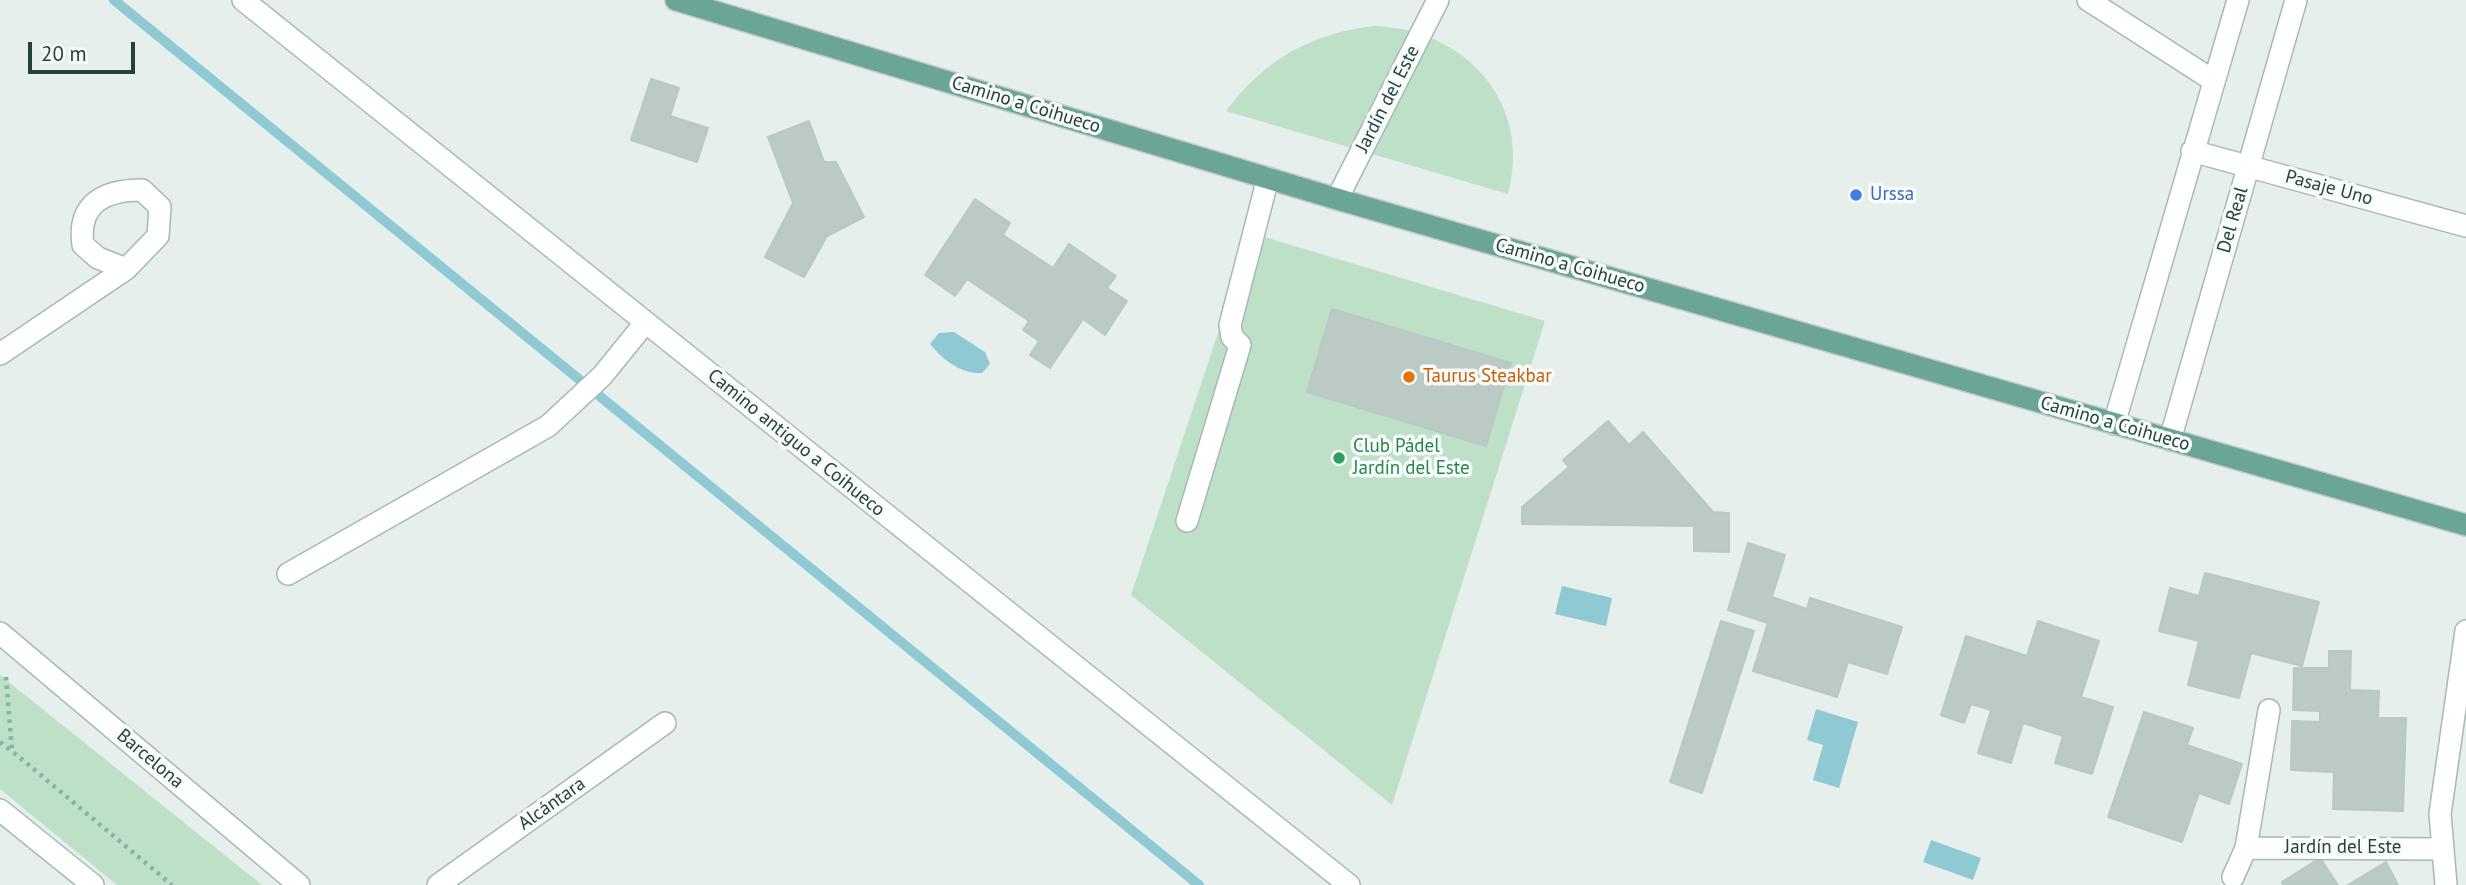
<!DOCTYPE html>
<meta charset="utf-8">
<style>
body{margin:0}
#map{position:relative;width:2466px;height:885px;overflow:hidden;background:#e6efeb;font-family:"PT Sans",sans-serif}
canvas{display:block}
.scale{position:absolute;left:28px;top:42px;width:107px;height:32px;box-sizing:border-box;border:4px solid #24423a;border-top:0;padding-left:9px;font-size:21px;line-height:24px;white-space:nowrap;color:#24423a;-webkit-text-stroke:5px #f7fbf9;paint-order:stroke}
</style>
<div id="map">
<canvas width="2466" height="885"></canvas>
<div class="scale">20 m</div>
</div>
<script>
const ctx = document.querySelector('canvas').getContext('2d');
ctx.lineJoin = 'round';
function fill(path, color) {
  ctx.fillStyle = color;
  ctx.fill(path, 'evenodd');
}
function strokePath(path, color, width, dash) {
  ctx.strokeStyle = color;
  ctx.lineWidth = width;
  ctx.lineCap = dash ? 'butt' : 'round';
  ctx.setLineDash(dash || []);
  ctx.stroke(path);
}
function label(font, color, halo, rows, align = 'center') {
  ctx.font = font + ' "PT Sans",sans-serif';
  ctx.lineWidth = 7;
  ctx.setLineDash([]);
  ctx.textBaseline = 'middle';
  ctx.strokeStyle = halo;
  ctx.fillStyle = color;
  for (const [text, x, y, turn = 0] of rows) {
    ctx.save();
    ctx.translate(x, y);
    ctx.rotate((+turn || 0) * Math.PI / 180);
    ctx.textAlign = isNaN(turn) ? turn : align;
    if (halo) ctx.strokeText(text, 0, 0);
    ctx.fillText(text, 0, 0);
    ctx.restore();
  }
}
const green = new Path2D(`
 M1375,26C1465,29 1533,103 1508,194L1226,111C1264,60 1311,33 1375,26Z
 M1251,233L1545,321L1392,805L1131,595Z
 M0,675L262,885H117L0,789Z`);
const water = new Path2D(`
 M954,332L985,352L990,364L982,373C961,374 943,360 930,344L939,333Z
 M1562,586L1612,598L1606,626L1555,614Z
 M1816,709L1858,722L1839,788L1813,780L1823,745L1807,740Z
 M1931,840L1981,858L1973,880L1923,862Z`);
const stream = new Path2D(`
 M114,0L1199,885`);
const building = new Path2D(`
 M651,79L679,88L670,116L708,128L697,162L631,140Z
 M809,121L824,162H836L864,217L827,236L804,277L765,257L793,203L768,137Z
 M975,199L1010,223L1003,235L1053,268L1069,244L1116,276L1107,288L1127,301L1105,335L1083,319L1050,368L1030,355L1039,341L1023,330L1029,321L967,279L955,296L925,275Z
 M1332,309L1511,363L1486,446L1307,392Z
 M1608,421L1629,445L1643,432L1713,512L1729,513V552L1694,551V526L1522,524V507L1569,467L1563,460Z
 M1748,543L1785,555L1772,597L1807,609L1810,598L1902,627L1887,674L1848,662L1837,697L1753,671L1768,623L1728,610Z
 M2205,573L2319,602L2302,666L2251,653L2239,698L2188,685L2199,641L2159,631L2170,588L2199,596Z
 M1721,621L1754,631L1702,793L1670,782Z
 M2038,621L2099,641L2081,697L2113,707L2092,774L2055,763L2063,736L2023,723L2011,763L1978,753L1991,710L1971,704L1964,723L1941,715L1966,636L2027,656Z
 M2329,651H2351L2350,690L2379,691L2378,718H2406L2403,811L2333,809L2334,772L2291,770L2292,721L2320,722V711L2293,710L2294,668H2329Z
 M2144,712L2193,728L2187,745L2242,764L2229,804L2199,793L2182,842L2108,817Z
 M2320,858L2338,885H2283L2282,882Z
 M2386,862L2398,885H2348Z`);
const path = new Path2D(`
 M6,677L12,751L172,885
 M0,742L11,751`);
const minor = new Path2D(`
 M243,0L1349,885
 M2088,0L2214,81
 M2192,151L2466,226
 M1337,199L1438,0
 M0,354L126,269L158,236L160,207L142,190C105,190 77,203 83,245L98,258L126,269
 M2114,424L2238,0
 M2170,440L2296,0
 M1187,521L1240,345L1232,337L1230,325L1268,178
 M288,574L548,426L602,376L645,323
 M0,633L299,885
 M0,810L93,885
 M2246,848L2440,849
 M2233,877L2246,848L2269,710
 M438,885L665,723
 M2446,885L2440,814L2466,631`);
const major = new Path2D(`
 M676,0L1337,199L2466,525`);
const markers = [
 [1856,195,7,"#3f7fe0"],
 [1409,377,7,"#e8710a"],
 [1339,458,7,"#2e9e5b"]
];
const streetNames = [
 ["Jardín del Este",1388,99,-63],
 ["Camino a Coihueco",1026,105,17],
 ["Pasaje Uno",2329,188,15],
 ["Del Real",2233,220,-74],
 ["Camino a Coihueco",1570,266,16],
 ["Camino a Coihueco",2115,424,16],
 ["Camino antiguo a Coihueco",796,443,39],
 ["Barcelona",150,759,40],
 ["Alcántara",552,804,-35],
 ["Jardín del Este",2343,848]
];
const shopNames = [
 ["Urssa",1870,195]
];
const foodNames = [
 ["Taurus Steakbar",1423,377]
];
const leisureNames = [
 ["Club Pádel",1353,447],
 ["Jardín del Este",1353,469]
];
fill(green, '#bfe0c8');
fill(water, '#8ec9d4');
strokePath(stream, '#8ec9d4', 10);
fill(building, '#bbcac4');
strokePath(building, '#b8c9c2', 2);
strokePath(minor, '#a8b8b2', 24);
strokePath(major, '#c2cac8', 24);
strokePath(path, '#86b3a5', 4.5, [3.5, 5]);
strokePath(minor, '#fff', 21);
strokePath(major, '#6aa596', 21);
for (const [x, y, r, color] of markers) {
  const dot = new Path2D();
  dot.arc(x, y, r, 0, 2 * Math.PI);
  ctx.fillStyle = color;
  ctx.fill(dot);
  strokePath(dot, '#f7fbf9', 2.5);
}
label('19px', '#24423a', '#f7fbf9', streetNames);
label('19px', '#366cbe', '#f7fbf9', shopNames, 'left');
label('19px', '#c56008', '#f7fbf9', foodNames, 'left');
label('19px', '#27864d', '#f7fbf9', leisureNames, 'left');
</script>
